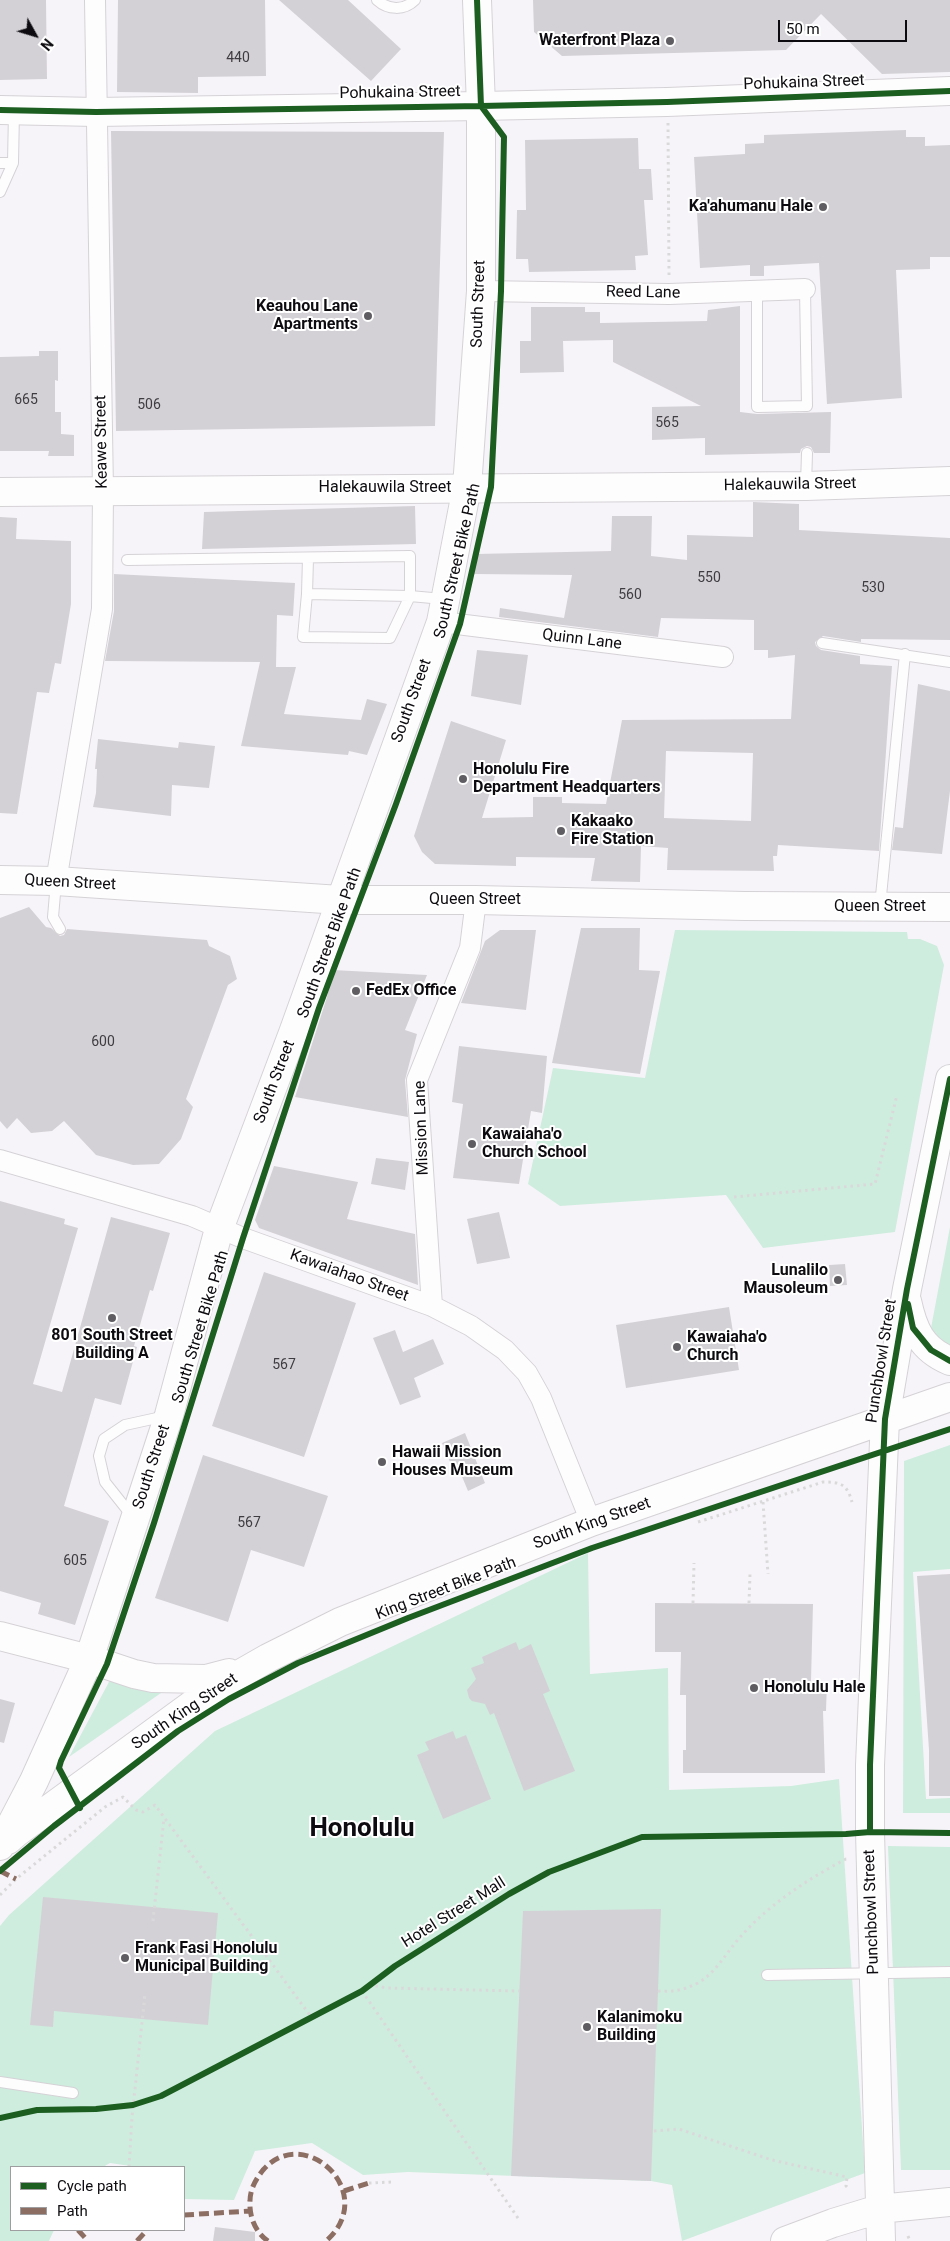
<!DOCTYPE html>
<style>
body{margin:0}
#map{position:relative;width:950px;height:2241px;overflow:hidden;background:#f7f4f9;font-family:Roboto,sans-serif}
canvas{display:block}
.legend{position:absolute;left:10px;top:2166px;width:175px;height:65px;box-sizing:border-box;background:#fff;border:1px solid #9e9d9f;margin:0;padding:6px 9px;list-style:none;font-size:15px;color:#0d0b0f}
.legend li{display:flex;align-items:center;gap:10px;height:25px}
.legend b{width:25px;border:1px solid #9e9d9f}
.north{position:absolute;left:10px;top:10px;width:50px;height:50px;-webkit-text-stroke:4px #fff;paint-order:stroke;rotate:129deg;font-size:14px;font-weight:700;line-height:20px;text-align:center;color:#0d0b0f}
.north::after{content:'';display:block;margin:auto;width:18px;height:22px;background:#0d0b0f;clip-path:polygon(50% 0,100% 100%,50% 72%,0 100%)}
.scale{position:absolute;left:778px;top:20px;width:129px;height:22px;box-sizing:border-box;border:2px solid #0d0b0f;border-top:0;padding-left:6px;font-size:15px;line-height:18px;white-space:nowrap;color:#0d0b0f;-webkit-text-stroke:4px #fff;paint-order:stroke}
</style>
<div id="map">
<canvas width="950" height="2241"></canvas>
<ul class="legend">
<li><b style="height:6px;background:#1b5e20"></b>Cycle path</li>
<li><b style="height:6px;background:#8d6e63"></b>Path</li>
</ul>
<div class="north">N</div>
<div class="scale">50 m</div>
</div>
<script>
const ctx = document.querySelector('canvas').getContext('2d');
ctx.lineJoin = 'round';
function fill(path, color) {
  ctx.fillStyle = color;
  ctx.fill(path, 'evenodd');
}
function strokePath(path, color, width, dash) {
  ctx.strokeStyle = color;
  ctx.lineWidth = width;
  ctx.lineCap = dash ? 'butt' : 'round';
  ctx.setLineDash(dash || []);
  ctx.stroke(path);
}
function label(font, color, halo, rows, align = 'center') {
  ctx.font = font + ' Roboto,sans-serif';
  ctx.lineWidth = 4;
  ctx.setLineDash([]);
  ctx.textBaseline = 'middle';
  ctx.strokeStyle = halo;
  ctx.fillStyle = color;
  for (const [text, x, y, turn = 0] of rows) {
    ctx.save();
    ctx.translate(x, y);
    ctx.rotate((+turn || 0) * Math.PI / 180);
    ctx.textAlign = isNaN(turn) ? turn : align;
    if (halo) ctx.strokeText(text, 0, 0);
    ctx.fillText(text, 0, 0);
    ctx.restore();
  }
}
const green = new Path2D(`
 M675,930L907,932L908,939H920L937,946L944,965L895,1232L763,1248L726,1195L560,1206L528,1184L553,1068L645,1078Z
 M950,1227V1354L941,1349L931,1328Z
 M950,1445V1569L913,1572L926,1799L950,1798V1813H903L904,1461Z
 M588,1553L590,1674L668,1668L669,1790L791,1786L839,1779L865,2173L682,2241L672,2185L651,2181L408,2172L363,2175L312,2143L255,2151L234,2200L184,2199V2167H137L110,2163L103,2167H11V2230H54L49,2241H0V1926L9,1915L215,1731Z
 M110,1680L160,1689L161,1693L69,1757Z
 M888,1846L950,1847V2170H901Z`);
const building = new Path2D(`
 M0,0H46L47,79L0,80Z
 M118,0H265L266,76L198,77V93L117,92Z
 M279,0H348L401,49L371,81Z
 M533,0H950V72L882,74L821,14L786,50L562,56L534,32Z
 M906,130V137H925V146L950,145V257H930V269L896,270L902,398L827,404L819,263L764,266V276H750V265L700,268L694,157L745,154V144L764,143V135Z
 M111,131L444,132L435,426L116,431Z
 M638,138L639,169H651L653,200H644L648,255L635,256L636,270L529,272L528,259H516L517,210H526L525,140Z
 M740,306V412L757,414L831,412L830,453H814L811,447L807,446L801,449L800,453L705,455V438L652,440V407L701,406L613,362V340L563,341L564,372L520,373V341H531V307H585V312H600V323L707,321L708,310Z
 M39,351H58V381L55,380V412H61V434L74,435V456H48L49,451H0V357L39,356Z
 M753,502L799,504V530L950,538V640L861,639V642L823,636L815,642L816,646L821,650L860,656V664L892,666L879,851L778,845L777,856H773L774,871L667,870L668,848L641,846L640,882L591,881L595,858L516,857V866L435,864L422,852L414,836L451,721L506,740L482,818L533,817V797H562V803L606,804L622,720L791,719L795,655L768,658V650H754V620L661,618L658,637L499,617L500,608L564,618L572,575L474,574L476,554L611,551L612,516H652L651,556L687,560V535L753,537ZM666,751L753,753L751,821L664,818Z
 M415,506L416,544L202,549L204,512Z
 M0,517L17,518L16,539L71,541V604L61,664L55,663L49,693L37,692L17,814L0,813Z
 M114,574L295,583L293,616L277,615L276,667H296L284,714L361,720L367,699L387,704L367,755L349,751L348,755L241,746L260,662L105,661L114,611Z
 M477,650L528,655L521,705L471,696Z
 M918,684L950,691V791L942,854L892,850L895,827L903,828Z
 M98,739L178,748L179,742L215,746L209,788L172,785L171,816L93,807L96,793L97,769H95Z
 M29,907L46,927L51,928L60,936L64,935L67,929L207,940L209,946L230,956L237,979L228,985L186,1099L193,1107L181,1139L159,1164L133,1165L96,1155L64,1121L52,1131L31,1133L17,1118L7,1129L0,1121V918Z
 M581,928H640L639,970L660,971L640,1074L552,1063Z
 M500,930H536L526,1010L461,1003L485,941Z
 M333,970L427,975L405,1030L417,1034L405,1080L408,1117L295,1097L327,997Z
 M459,1046L547,1056L542,1113L531,1111L519,1184L453,1178L463,1104L452,1102Z
 M376,1158L409,1162L405,1190L371,1184Z
 M274,1166L358,1182L347,1219L415,1234L418,1285L259,1228L255,1220Z
 M0,1201L65,1219L64,1224L78,1228L33,1384L62,1392L111,1217L170,1233L153,1291L150,1290L134,1346L137,1347L121,1405L95,1398L64,1506L109,1521L75,1625L38,1614L41,1603L0,1591Z
 M499,1212L510,1258L477,1264L467,1219Z
 M845,1264L847,1285L830,1286L829,1265Z
 M264,1272L356,1303L304,1457L212,1426Z
 M729,1307L739,1370L626,1388L616,1325Z
 M395,1330L403,1352L433,1339L444,1364L414,1378L421,1397L400,1405L373,1338Z
 M465,1433L485,1483L468,1491L458,1467L453,1469L442,1443Z
 M203,1455L328,1496L304,1567L251,1550L228,1622L155,1598Z
 M950,1574V1796H929V1750L917,1576Z
 M655,1603L813,1604L811,1681L827,1682L826,1711H823L825,1773H683V1750H686V1695H680L681,1652H655Z
 M516,1642L519,1650L531,1644L550,1691L543,1694L575,1771L524,1791L494,1713L490,1715L485,1704L472,1701L469,1698L467,1690L476,1679L471,1668L484,1663L482,1657Z
 M0,1699L15,1703L4,1743L0,1742Z
 M453,1731L456,1739L466,1735L491,1799L443,1819L417,1755L429,1750L425,1742Z
 M43,1897L218,1913L208,2025L54,2011L53,2027L30,2025Z
 M661,1909L651,2181L511,2176L523,1911Z
 M215,2227L255,2232V2241H213Z`);
const path = new Path2D(`
 M668,123L669,276
 M734,1197L875,1184L897,1095
 M763,1502L768,1574
 M698,1522L823,1482C841,1482 847,1484 852,1502
 M693,1603L694,1563
 M749,1603L750,1574
 M0,1895L16,1879L105,1807L123,1797L136,1810L143,1812L155,1805L312,2018
 M153,1921L164,1818
 M369,1985L388,1988L519,1991
 M362,1991L520,2221
 M658,1991C673,1992 684,1990 698,1983C717,1972 727,1951 742,1935C771,1903 808,1879 846,1859H850
 M654,2131L679,2129L772,2160L847,2177L846,2186L848,2188
 M129,2167L132,2117L145,1994
 M369,2183L393,2182
 M908,2236L910,2241`);
const lane = new Path2D(`
 M377,0C388,10 404,11 415,0
 M0,163H13
 M0,192L13,163L14,111
 M757,291V407L807,406L805,289
 M806,485L807,453
 M127,560L410,556V596L390,638L303,637L307,594L410,596L443,599
 M307,594L308,558
 M822,643L950,662
 M56,882L53,917L60,929
 M880,906L905,654
 M132,1516L105,1482L99,1456L104,1439L125,1425L166,1416
 M767,1975L950,1972
 M0,2082L73,2093`);
const street = new Path2D(`
 M481,291L669,294L805,289
 M441,622L723,657
 M56,881L102,609L103,491L95,0
 M0,1160L192,1216L243,1238L432,1306L471,1326L505,1350L527,1373L541,1398L591,1522
 M432,1306L417,1080L470,948L476,900`);
const secondary = new Path2D(`
 M0,110L96,112L481,106L667,102L950,91
 M0,492L806,486L950,481
 M0,880L56,881L340,900H476L745,906L950,907`);
const primary = new Path2D(`
 M907,1301C913,1329 921,1349 950,1361
 M0,1636L89,1659L134,1674L153,1678L206,1679L229,1673
 M8,1840L16,1833L212,1690L268,1658L340,1622L591,1522L950,1397
 M0,1846L34,1781L89,1659L169,1415L219,1229L293,1033L441,622L467,487L481,291V106L477,0
 M785,2241L833,2223L879,2209L950,2202
 M881,2241L870,1832V1765L885,1419L907,1289L950,1079`);
const quiet = new Path2D(`
 M0,1871L16,1879
 M344,2191L369,2183
 M184,2215L250,2211
 M78,2230L88,2241
 M137,2241L147,2230
 M268,2241C255,2232 249,2216 250,2201C250,2189 256,2179 263,2170C305,2122 380,2194 326,2241`);
const cycleway = new Path2D(`
 M477,0L481,106
 M0,110L96,112L481,106L667,102L950,91
 M908,1304L913,1328L931,1350L950,1361
 M80,1808L59,1768L61,1761L107,1664L154,1523L243,1238L319,1008L396,804L460,624L491,487L501,291L504,137L481,106
 M870,1832V1765L885,1419L907,1289L950,1079
 M0,1871L54,1826L178,1731L229,1699L298,1663L408,1618L592,1548L950,1429
 M0,2118L37,2110L96,2109L133,2105L161,2096L362,1991L395,1966L509,1894L549,1872L642,1837L846,1834L870,1832L950,1833`);
const markers = [
 [670,41,5,"#5f5d61"],
 [823,207,5,"#5f5d61"],
 [368,316,5,"#5f5d61"],
 [463,779,5,"#5f5d61"],
 [561,831,5,"#5f5d61"],
 [356,991,5,"#5f5d61"],
 [472,1144,5,"#5f5d61"],
 [838,1280,5,"#5f5d61"],
 [112,1318,5,"#5f5d61"],
 [677,1347,5,"#5f5d61"],
 [382,1462,5,"#5f5d61"],
 [754,1688,5,"#5f5d61"],
 [125,1958,5,"#5f5d61"],
 [587,2027,5,"#5f5d61"]
];
const numberNames = [
 ["440",238,58],
 ["665",26,400],
 ["506",149,405],
 ["565",667,423],
 ["550",709,578],
 ["530",873,588],
 ["560",630,595],
 ["600",103,1042],
 ["567",284,1365],
 ["567",249,1523],
 ["605",75,1561]
];
const poiNames = [
 ["Waterfront Plaza",660,41,"right"],
 ["Ka'ahumanu Hale",813,207,"right"],
 ["Keauhou Lane",358,307,"right"],
 ["Apartments",358,325,"right"],
 ["Honolulu Fire",473,770],
 ["Department Headquarters",473,788],
 ["Kakaako",571,822],
 ["Fire Station",571,840],
 ["FedEx Office",366,991],
 ["Kawaiaha'o",482,1135],
 ["Church School",482,1153],
 ["Lunalilo",828,1271,"right"],
 ["Mausoleum",828,1289,"right"],
 ["801 South Street",112,1336,"center"],
 ["Building A",112,1354,"center"],
 ["Kawaiaha'o",687,1338],
 ["Church",687,1356],
 ["Hawaii Mission",392,1453],
 ["Houses Museum",392,1471],
 ["Honolulu Hale",764,1688],
 ["Frank Fasi Honolulu",135,1949],
 ["Municipal Building",135,1967],
 ["Kalanimoku",597,2018],
 ["Building",597,2036]
];
const streetNames = [
 ["Pohukaina Street",804,83,-2],
 ["Pohukaina Street",400,93,-1],
 ["Reed Lane",643,293,1],
 ["South Street",479,304,-88],
 ["Keawe Street",102,442,-91],
 ["Halekauwila Street",790,485,-1],
 ["Halekauwila Street",385,488],
 ["South Street Bike Path",458,561,-77],
 ["Quinn Lane",582,640,7],
 ["South Street",412,701,-70],
 ["Queen Street",70,883,3],
 ["Queen Street",475,900],
 ["Queen Street",880,907],
 ["South Street Bike Path",330,943,-70],
 ["South Street",275,1082,-69],
 ["Mission Lane",422,1128,-92],
 ["Kawaiahao Street",349,1276,20],
 ["South Street Bike Path",201,1327,-73],
 ["Punchbowl Street",882,1361,-81],
 ["South Street",152,1467,-72],
 ["South King Street",592,1524,-20],
 ["King Street Bike Path",446,1589,-21],
 ["South King Street",185,1712,-34],
 ["Punchbowl Street",872,1912,-92],
 ["Hotel Street Mall",454,1913,-32]
];
const townNames = [
 ["Honolulu",362,1829]
];
fill(green, '#ceedde');
fill(building, '#d4d1d6');
strokePath(lane, '#d5d2d6', 12);
strokePath(street, '#d5d2d6', 22);
strokePath(secondary, '#d5d2d6', 30);
strokePath(primary, '#d5d2d6', 30);
strokePath(path, '#dad9da', 3, [2.5, 4]);
strokePath(lane, '#fefdfe', 10);
strokePath(street, '#fefdfe', 20);
strokePath(secondary, '#fefdfe', 28);
strokePath(primary, '#fefdfe', 28);
strokePath(quiet, '#8d6e63', 5, [10, 5]);
strokePath(cycleway, '#1b5e20', 6);
for (const [x, y, r, color] of markers) {
  const dot = new Path2D();
  dot.arc(x, y, r, 0, 2 * Math.PI);
  ctx.fillStyle = color;
  ctx.fill(dot);
  strokePath(dot, '#fff', 2);
}
label('14px', '#3f3c41', null, numberNames);
label('bold 16px', '#0d0b0f', '#fff', poiNames, 'left');
label('16px', '#0d0b0f', '#fff', streetNames);
label('bold 26px', '#0d0b0f', '#fff', townNames);
</script>
